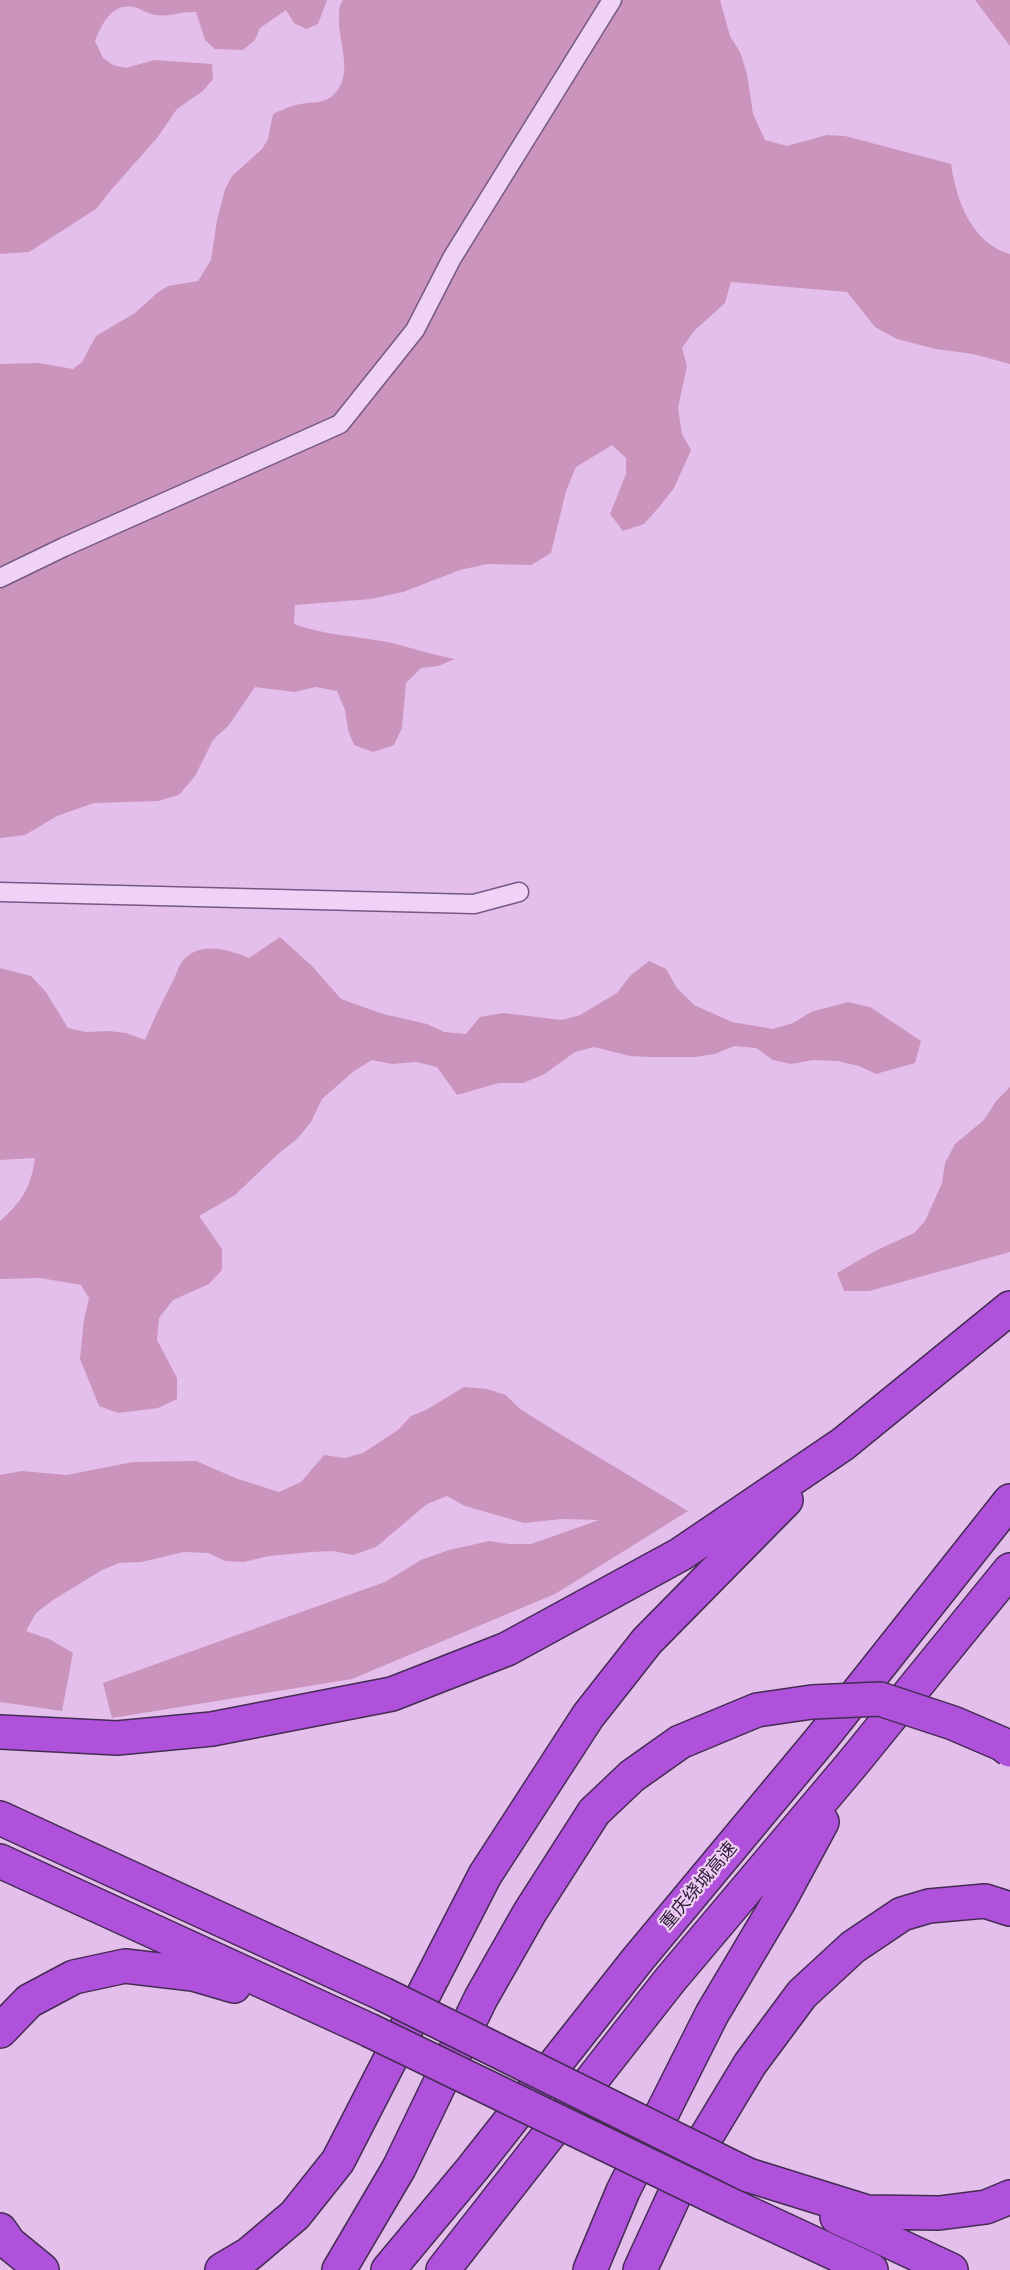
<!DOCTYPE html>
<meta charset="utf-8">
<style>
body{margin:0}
canvas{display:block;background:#e4bfec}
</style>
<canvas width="1010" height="2270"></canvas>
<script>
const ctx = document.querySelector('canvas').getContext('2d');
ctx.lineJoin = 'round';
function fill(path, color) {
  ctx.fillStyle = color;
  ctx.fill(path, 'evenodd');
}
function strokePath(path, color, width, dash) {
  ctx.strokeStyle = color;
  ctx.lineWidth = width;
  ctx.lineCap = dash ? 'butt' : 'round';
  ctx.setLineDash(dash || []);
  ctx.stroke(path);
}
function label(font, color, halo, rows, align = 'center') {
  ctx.font = font + ' "PT Serif","Noto Sans SC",serif';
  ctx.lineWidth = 4.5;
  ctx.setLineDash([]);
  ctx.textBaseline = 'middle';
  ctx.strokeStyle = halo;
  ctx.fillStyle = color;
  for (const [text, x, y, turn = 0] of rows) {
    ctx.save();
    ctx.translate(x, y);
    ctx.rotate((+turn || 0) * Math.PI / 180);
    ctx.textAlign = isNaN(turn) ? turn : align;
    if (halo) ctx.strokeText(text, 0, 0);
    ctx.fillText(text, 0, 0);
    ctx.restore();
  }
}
const green = new Path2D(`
 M0,0H327L318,24L306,29L294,23L286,10L260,28L255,40L243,50L215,49L205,40L196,12C182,11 169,17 155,15C149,14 143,10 137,8C113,1 103,22 95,41L103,58L113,65L126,68L154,60L212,64L213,79L203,91L177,109L157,138L111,190L96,209L29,252L0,254Z
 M343,0H720L730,36L740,52L747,74L753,114L765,140L787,146L827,135L845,136L951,164C956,200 972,244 1010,254V364L973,354L936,349L897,339L875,327L847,292L731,282L725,303L694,331L682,348L687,366L678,408L682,434L691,450L674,488L660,506L644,524L623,531L610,514L626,474V458L612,445L576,467L566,491L551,553L531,565L487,564L460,570L403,592L371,599L295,605L294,624C323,635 356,636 387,642C410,647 432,655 455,659L438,666L421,668L406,683L402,728L394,745L373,752L354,745L348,730L345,710L337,691L316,687L294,692L255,687L229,725L213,740L195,776L179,795L158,801L94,803L57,816L25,835L0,838V364L39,363L73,369L82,362L96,336L135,313L157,293L168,286L198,281L211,260L217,220L225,189L232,176L262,149L268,139L273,114C282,110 290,106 300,104C311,102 321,104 331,97C356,76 338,45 339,18C339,11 339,6 343,0Z
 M975,0H1010V46Z
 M280,937L313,967L341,999L383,1014L427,1024L444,1032L466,1034L480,1017L503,1013L562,1020L580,1015L617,993L630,976L649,961L666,969L677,988L694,1005L732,1022L773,1029L793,1023L811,1012L848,1002L870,1007L921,1041L915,1063L876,1074L859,1066L838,1061L813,1060L791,1064L773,1060L756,1048L734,1046L715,1054L695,1057H649L630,1056L594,1047L575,1052L543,1075L523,1083H499L457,1095L437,1067L416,1062L392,1064L372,1060L354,1071L322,1099L311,1122L297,1139L278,1154L235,1195L199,1216L222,1249V1270L209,1284L173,1300L159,1318L157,1340L177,1378V1399L158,1408L118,1413L99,1406L80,1359L84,1320L89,1298L81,1285L40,1278L0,1279V1221C22,1202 31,1187 35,1158L0,1160V968L31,976L46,992L68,1028L86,1032L109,1031L126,1033L145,1040C153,1021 161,1003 171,985C175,978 177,970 181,963C197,940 228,949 249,958Z
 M1010,1087V1252L869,1291H844L837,1273L875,1251L914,1233L925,1221L942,1183L945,1163L955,1144L984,1120L996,1101Z
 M464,1387L487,1389L506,1395L520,1409L560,1434L688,1511L555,1594L352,1679L112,1718L103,1683L385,1582L421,1560L449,1550L489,1541L509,1544H531L599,1520L562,1519L524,1523L465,1506L447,1496L427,1504L376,1547L353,1555L333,1551L312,1552L269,1556L244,1562L225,1561L208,1553L184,1552L141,1562L119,1563L102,1570L53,1600L36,1613L26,1631L49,1639L73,1653L62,1711L0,1702V1475L22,1471L67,1475L133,1462L196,1461L238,1479L279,1492L301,1482L324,1455L345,1458L363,1453L398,1430L411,1416L426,1410Z`);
const street = new Path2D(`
 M0,578L64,547L340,424L415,330L452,258L612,0
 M0,892L474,904L519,892`);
const highway = new Path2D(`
 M0,1732L117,1738L212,1729L392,1694L507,1649L681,1554L843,1444L1010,1308
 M0,1818L383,1994
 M0,1861L369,2030
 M0,2031L29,2001L74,1977L125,1966L193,1974L234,1986
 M748,2175L867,2212L939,2213L986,2207L1010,2197
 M735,2207L871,2270
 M837,2217L951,2270
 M0,2230L9,2243L42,2270
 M222,2270L249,2254L295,2215L338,2161L485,1875L588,1716L647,1641L786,1500
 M339,2270L399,2168L481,1998L530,1912L594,1812
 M388,2270L473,2168L638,1959L822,1738L1010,1501
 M443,2270L670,1980L853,1763L1010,1570
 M590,2270L623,2191L712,2014L781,1898L822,1822
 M640,2270L686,2170L750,2064L802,1994L853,1947L902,1914L929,1906L985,1901L1010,1909`);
const highwayBridge = new Path2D(`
 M594,1812L632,1776L680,1742L757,1710L812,1702L880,1699L953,1723L1002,1744L1010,1750
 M383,1994L748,2175
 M369,2030L735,2207`);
const streetNames = [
 ["重庆绕城高速",699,1886,-50]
];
fill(green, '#ca94bc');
strokePath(street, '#755884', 21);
strokePath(highway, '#432c52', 36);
strokePath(street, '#f1d2f7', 18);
strokePath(highway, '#af51db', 33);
strokePath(highwayBridge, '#432c52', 36, []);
strokePath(highwayBridge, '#af51db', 33);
label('18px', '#2b1c34', '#eecef4', streetNames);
</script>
